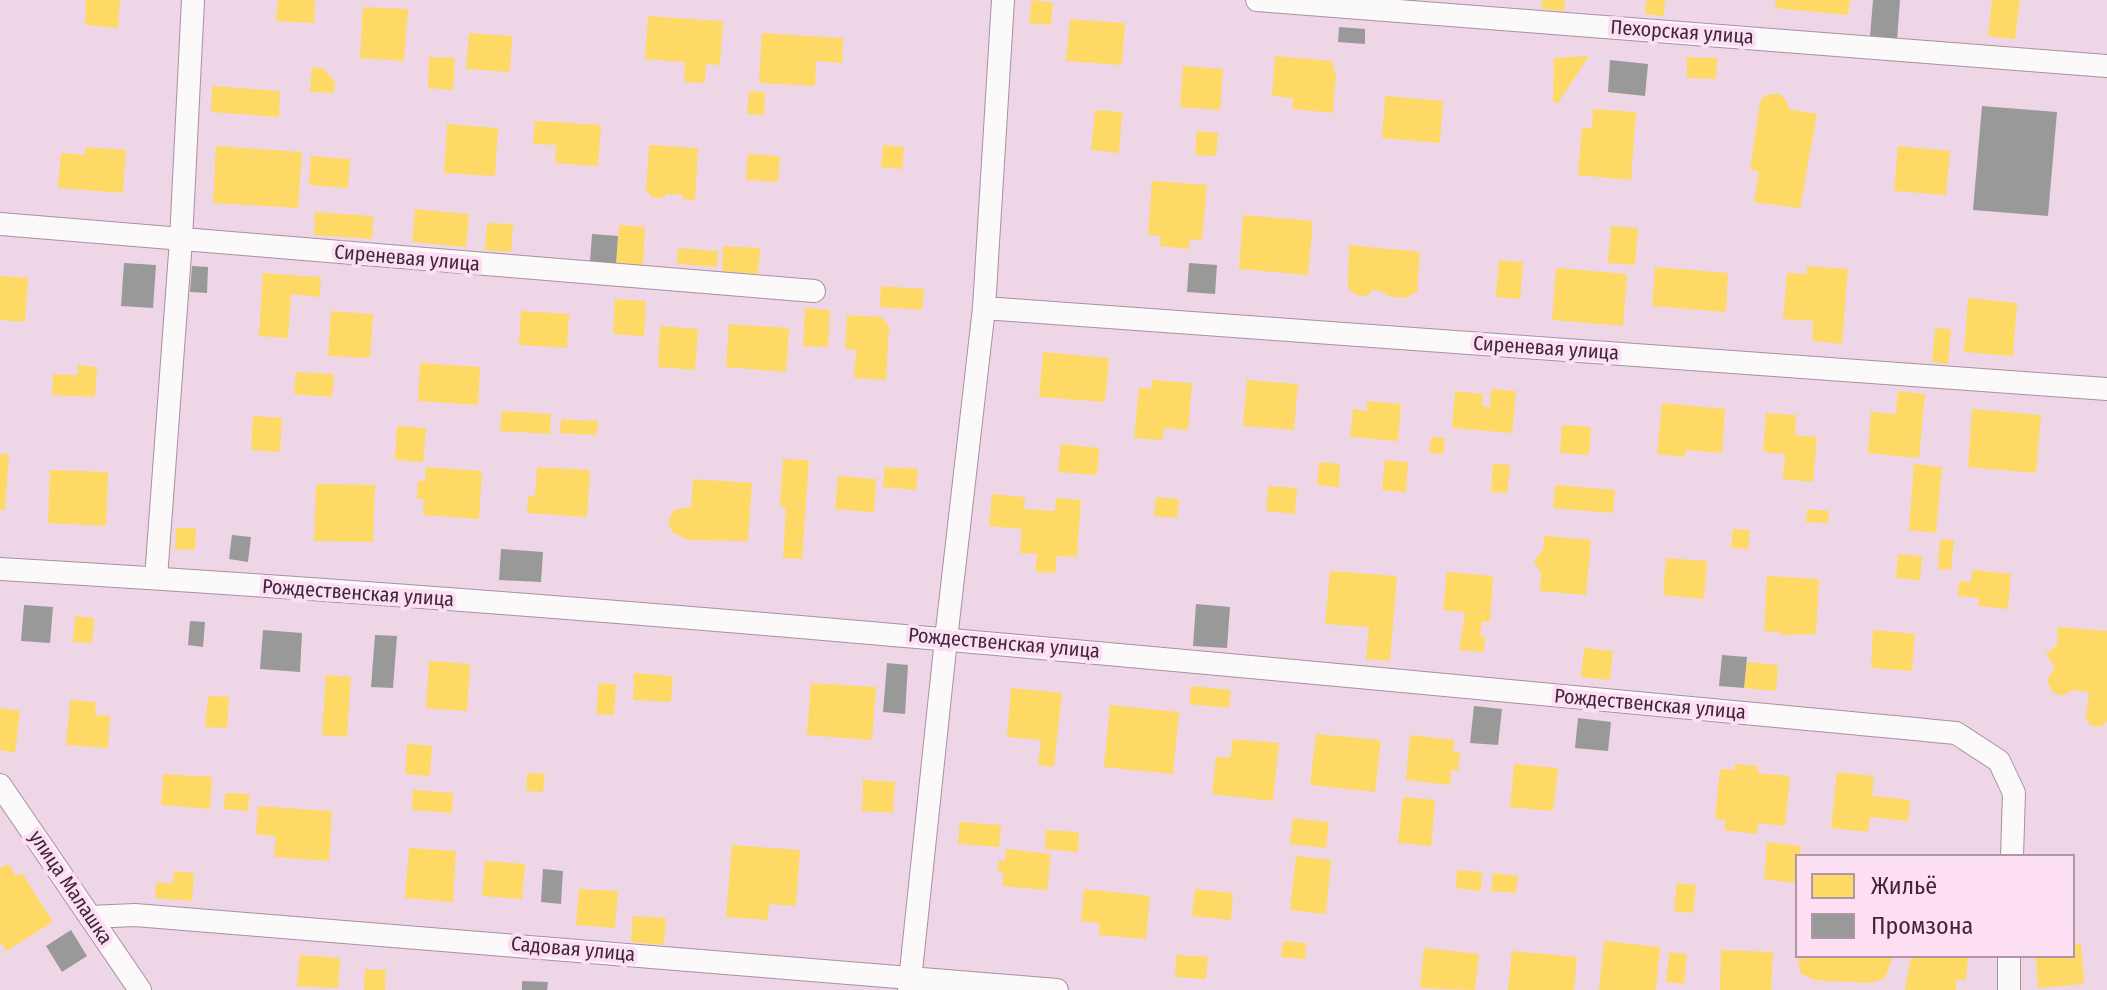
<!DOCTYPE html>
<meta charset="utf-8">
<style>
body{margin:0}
#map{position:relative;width:2107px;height:990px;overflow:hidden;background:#eed6e7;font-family:"Fira Sans Condensed",sans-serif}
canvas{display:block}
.legend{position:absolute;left:1795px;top:854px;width:280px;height:104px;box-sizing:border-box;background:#fcdff3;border:2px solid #b195a9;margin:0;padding:10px 14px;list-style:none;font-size:24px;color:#41263a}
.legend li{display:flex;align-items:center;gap:16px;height:40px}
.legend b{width:40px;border:2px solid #b195a9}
</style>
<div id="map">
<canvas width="2107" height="990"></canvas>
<ul class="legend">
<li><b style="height:22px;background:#ffd966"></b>Жильё</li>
<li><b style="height:22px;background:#999"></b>Промзона</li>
</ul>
</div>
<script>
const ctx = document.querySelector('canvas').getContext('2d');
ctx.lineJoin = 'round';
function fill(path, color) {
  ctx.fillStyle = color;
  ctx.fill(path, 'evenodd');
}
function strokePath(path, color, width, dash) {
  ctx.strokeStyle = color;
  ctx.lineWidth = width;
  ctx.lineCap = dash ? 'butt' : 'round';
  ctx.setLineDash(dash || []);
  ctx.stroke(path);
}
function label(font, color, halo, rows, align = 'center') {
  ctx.font = font + ' "Fira Sans Condensed",sans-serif';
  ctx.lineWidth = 8;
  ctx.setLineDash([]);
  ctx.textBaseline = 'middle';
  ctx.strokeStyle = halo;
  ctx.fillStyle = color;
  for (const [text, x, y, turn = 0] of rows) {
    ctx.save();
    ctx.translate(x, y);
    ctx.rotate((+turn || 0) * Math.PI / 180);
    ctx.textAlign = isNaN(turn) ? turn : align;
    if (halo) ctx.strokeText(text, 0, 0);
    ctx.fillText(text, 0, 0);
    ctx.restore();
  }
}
const homes = new Path2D(`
 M86,0H120L118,28L85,25Z
 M278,0H315L314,23L276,21Z
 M1032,0L1053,3L1051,25L1029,23Z
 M1542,0H1565L1564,11L1542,9Z
 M1646,0H1665L1664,16L1645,14Z
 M1776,0H1850L1848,15L1775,8Z
 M1992,0H2020L2015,39L1988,36Z
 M363,7L408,9L404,61L360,58Z
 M648,16L723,21L720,65L706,64L705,83L684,82L685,62L645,59Z
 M1070,19L1125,23L1122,65L1066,61Z
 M469,33L512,36L510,72L466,69Z
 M762,33L843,38L842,63L816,61L815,86L759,83Z
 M1275,56L1333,61V71H1336L1333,113L1292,109L1293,98L1272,96Z
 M1589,56L1557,104L1553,101L1554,58Z
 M429,57L455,58L453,90L428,88Z
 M1687,57L1717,58L1716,79L1687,78Z
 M1183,66L1223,69L1220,110L1180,107Z
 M312,67L323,68L335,82L334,93L310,92Z
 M212,86L280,91L279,117L211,112Z
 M749,91L765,92L764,115L747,114Z
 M1771,94H1780L1786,100L1789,109L1817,114L1800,208L1754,202L1759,172L1750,169L1760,103L1764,96Z
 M1385,96L1443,101L1440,143L1382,138Z
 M1593,109L1636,112L1631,180L1578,175L1582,127L1592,128Z
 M1095,110L1122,112L1119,153L1091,150Z
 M535,121L601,125L598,166L555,163L556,145L533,144Z
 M447,124L498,128L495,176L444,173Z
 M1197,131L1218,133L1216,156L1195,155Z
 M649,145L698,148L695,200L683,199V195L665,194V198L651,197V193H646Z
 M883,145L904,147L902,169L881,167Z
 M216,146L302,152L298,208L213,203Z
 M1898,146L1950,151L1946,195L1894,191Z
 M86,147L126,150L123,193L58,188L61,153L85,155Z
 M748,154L780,156L778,182L746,180Z
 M311,156L350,159L348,188L309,185Z
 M1152,181L1207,185L1202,240L1190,239L1189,249L1160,246L1161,236L1148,235Z
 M415,209L469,214L466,247L412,242Z
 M315,212L373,216L372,239L314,235Z
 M1243,215L1313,221L1308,275L1239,269Z
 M487,223L513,224L511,252L485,250Z
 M619,225L645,227L643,266L616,264Z
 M1611,226L1638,228L1635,265L1608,263Z
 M1349,245L1420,252L1417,292L1405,298L1388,296L1381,291L1372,290L1367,296L1355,295L1348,287Z
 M723,246L760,248L758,274L722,271Z
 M678,248L718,251L717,267L677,264Z
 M1499,260L1523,262L1520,299L1496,297Z
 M1807,266L1848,269L1842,344L1812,341L1813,321L1783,319L1787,273L1806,274Z
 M1655,267L1728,273L1726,312L1652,306Z
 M1556,268L1627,274L1623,326L1552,320Z
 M263,273L321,277L320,297L291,294L288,338L259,336Z
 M0,276L28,278L25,322L0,320Z
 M881,286L924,289L922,310L880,307Z
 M1968,298L2017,303L2013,356L1964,352Z
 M615,299L646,301L644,336L613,334Z
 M805,308L830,310L828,347L803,346Z
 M331,311L373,314L370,358L328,356Z
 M521,311L569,314L567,348L519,345Z
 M847,315L881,317L889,326L886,380L854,378L856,350L845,349Z
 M729,324L789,328L786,372L726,367Z
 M660,326L698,329L695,370L658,367Z
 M1935,328L1951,329L1948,364L1932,362Z
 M1043,352L1109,358L1105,402L1039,397Z
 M420,363L480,367L478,405L418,401Z
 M78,365L97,367L95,397L52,395L53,374L78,375Z
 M296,372L334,374L332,397L294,394Z
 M1152,380L1192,383L1188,430L1164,428L1163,440L1134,438L1139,388L1151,389Z
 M1247,380L1298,384L1294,430L1243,426Z
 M1491,389L1516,391L1512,433L1452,428L1455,391L1483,394L1482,406L1490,407Z
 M1898,391L1925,394L1919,458L1868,453L1871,412L1896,414Z
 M1367,401L1401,404L1398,441L1350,437L1353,409L1367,411Z
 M1662,403L1725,409L1722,453L1685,450V457L1657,454Z
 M1972,409L2041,415L2036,473L1968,467Z
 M502,411L551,414L550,434L500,431Z
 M1766,413L1796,415L1795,435L1817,437L1813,482L1783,479L1785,454L1763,452Z
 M253,416L282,418L280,452L251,450Z
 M561,419L598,421L597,435L560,433Z
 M1562,425L1591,427L1589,455L1560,453Z
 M397,426L426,428L423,462L395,460Z
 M1431,437L1445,438L1443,454L1429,453Z
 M1061,444L1099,448L1097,475L1058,472Z
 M0,454H9L5,510H0Z
 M783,459L809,460L802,559L783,558L786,507H780Z
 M1385,460L1408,462L1406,492L1382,490Z
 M1319,462L1340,464L1339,487L1317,485Z
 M1493,464L1510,465L1507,493L1491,492Z
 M1914,464L1942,467L1936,533L1909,530Z
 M426,467L482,471L479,519L423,515L424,499H417L418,481H425Z
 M537,467L590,470L587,517L527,513L528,496L535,497Z
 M885,467L918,469L916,490L883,487Z
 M50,470L108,472L106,526L48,523Z
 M838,476L876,479L874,512L835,509Z
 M693,479L752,483L748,541L688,540L672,532L668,521L674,510L691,507Z
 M316,484L375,485L373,542L314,541Z
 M1555,485L1615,490L1613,513L1553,508Z
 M1268,486L1297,488L1295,514L1266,511Z
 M992,494L1025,497L1024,509L1055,511L1056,498L1081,500L1077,557L1057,556L1055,573L1035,572L1037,554L1020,553L1022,529L989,526Z
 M1156,497L1179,499L1177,518L1154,516Z
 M1807,509L1829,511L1828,523L1806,522Z
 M176,528H196L195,550L175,549Z
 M1733,529L1750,530L1748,549L1731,548Z
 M1544,536L1591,540L1586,595L1540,591L1541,573L1534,561L1543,550Z
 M1940,539L1954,540L1951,570L1938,569Z
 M1898,554L1922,556L1920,580L1896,578Z
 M1666,558L1707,561L1704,599L1663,595Z
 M1972,570L2011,574L2008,609L1978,606L1979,598L1958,596L1959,581L1971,582Z
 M1330,571L1397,576L1390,661L1366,659L1369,627L1325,624Z
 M1447,572L1493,576L1490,622L1482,621L1480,636H1485L1484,652L1459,650L1465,612L1443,610Z
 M1767,576L1819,579L1816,634L1781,635V632L1764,631Z
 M75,616L94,618L92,643L73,642Z
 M2058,627L2107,631V721L2104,725L2096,727L2089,724L2086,718L2089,692L2073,690L2062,696L2052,692L2047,680L2055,667L2046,654L2057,645Z
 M1873,630L1915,634L1912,671L1871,668Z
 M1584,648L1613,651L1610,680L1581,677Z
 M429,661L470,664L467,711L426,708Z
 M1747,662L1778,665L1776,691L1744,688Z
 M634,673L673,676L671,702L633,700Z
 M326,675L351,677L347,737L322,735Z
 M599,683L616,684L614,715L596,714Z
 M811,683L876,687L872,740L807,735Z
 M1191,686L1231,690L1229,708L1189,704Z
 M1011,688L1062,693L1054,767L1038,765L1041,740L1007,737Z
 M208,696L229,697L227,728L205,727Z
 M70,700L96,702L95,715L110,716L108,748L66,745Z
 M1110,705L1179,712L1173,774L1104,767Z
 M0,708L20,711L15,753L0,750Z
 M1316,734L1381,740L1375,792L1310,785Z
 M1410,735L1454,740L1453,752H1460L1458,771L1451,770L1450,785L1406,780Z
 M1233,739L1279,743L1273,801L1212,794L1216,757L1230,758Z
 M407,744L432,746L430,776L405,774Z
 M1514,764L1558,768L1553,811L1510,807Z
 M1735,764L1758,766V773L1790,776L1785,826L1758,823L1757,834L1724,830L1726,820L1715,819L1720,769L1735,770Z
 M1837,772L1874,776L1872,796L1910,800L1908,821L1870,817L1868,832L1831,828Z
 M527,773L545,774L543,792L526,791Z
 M163,774L212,777L210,809L161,805Z
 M863,780L895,782L893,813L862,811Z
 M413,790L453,793L452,813L412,810Z
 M225,793L249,794L248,811L224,809Z
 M1403,797L1435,800L1431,846L1398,843Z
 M258,806L332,811L329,861L274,857L276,836L256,834Z
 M1293,818L1329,822L1326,848L1290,844Z
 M960,822L1001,825L999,847L958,844Z
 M1046,830L1079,832L1078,852L1045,849Z
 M1767,842L1801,846L1800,856H1797V883L1764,879Z
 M732,845L800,850L796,906L769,904L768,920L726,917Z
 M409,848L456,851L453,902L405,898Z
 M1006,849L1051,854L1047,890L1002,886L1004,873L998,872L999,860L1005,861Z
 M1296,856L1331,860L1326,914L1290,910Z
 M485,861L525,864L522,899L482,896Z
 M8,864L16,876L22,873L53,922L6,951L0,941V868Z
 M1457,870L1482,872L1481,891L1456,888Z
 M174,871L194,873L192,901L155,898L156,883H173Z
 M1493,873L1518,876L1516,893L1491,891Z
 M1677,883L1696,885L1693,913L1674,911Z
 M579,889L618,891L615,928L576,925Z
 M1084,889L1150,896L1146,939L1099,935L1100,923L1081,921Z
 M1195,889L1233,893L1231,920L1192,916Z
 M633,916L666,918L664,945L631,942Z
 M1283,941L1306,943L1305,959L1281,957Z
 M1604,941L1660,947L1656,990H1599Z
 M2081,943L2084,984L2038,988L2036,956H2073V944Z
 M1424,948L1479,954L1475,990L1420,988Z
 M1721,950L1773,952L1771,990H1720Z
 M1512,951L1577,957L1574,990H1508Z
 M1669,952L1687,954L1684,984L1666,982Z
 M300,955L340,958L338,988L297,986Z
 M1176,955L1208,957L1206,979L1175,977Z
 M1798,956H1892V959L1885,978L1871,983L1814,980L1800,973Z
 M1911,956H1968L1966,980L1957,979L1956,990H1905Z
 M365,969L386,970L385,990H364Z`);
const industry = new Path2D(`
 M1873,0H1900L1897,40L1870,37Z
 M1339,27L1365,29V44L1338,42Z
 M1610,60L1648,64L1645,96L1608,92Z
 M1982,106L2057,112L2048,216L1973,210Z
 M592,234L618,236L616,264L590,262Z
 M124,263L156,265L153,308L121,306Z
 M1189,263L1217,265L1215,294L1187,292Z
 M192,266L208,267L207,293L190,292Z
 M232,535L251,537L248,562L229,559Z
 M501,549L543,552L541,582L499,580Z
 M1196,604L1230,607L1227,648L1193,646Z
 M24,605L53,607L50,643L21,641Z
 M190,621L205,622L203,647L188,645Z
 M263,630L302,633L300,672L260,669Z
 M375,635L397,636L393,688L371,687Z
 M1722,655L1747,657L1744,688L1719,686Z
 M887,663L908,665L905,714L883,712Z
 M1474,706L1502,709L1498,745L1470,743Z
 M1578,718L1611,722L1608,751L1575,748Z
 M543,869L563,871L561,904L541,902Z
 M71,930L87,956L62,972L46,946Z
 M522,981L548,982L547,990H522Z`);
const street = new Path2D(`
 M1257,0L2107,66
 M0,224L814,291
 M984,308L2107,389
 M0,569C653,607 1305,672 1956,733L1999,761L2014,793L2012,856
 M156,578L181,240L193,0
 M0,785L140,990
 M90,917L135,915L1057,990
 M909,990L946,639L984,308L1003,0
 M2009,990V956`);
const streetNames = [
 ["Пехорская улица",1682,33,4],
 ["Сиреневая улица",407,259,5],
 ["Сиреневая улица",1546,349,4],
 ["Рождественская улица",358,594,4],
 ["Рождественская улица",1004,644,5],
 ["Рождественская улица",1650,705,5],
 ["улица Малашка",70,888,56],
 ["Садовая улица",573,950,5]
];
fill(homes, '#ffd966');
fill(industry, '#999');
strokePath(street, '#a790a1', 24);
strokePath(street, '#fcf9fb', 22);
label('20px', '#41263a', '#fcdff3', streetNames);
</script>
